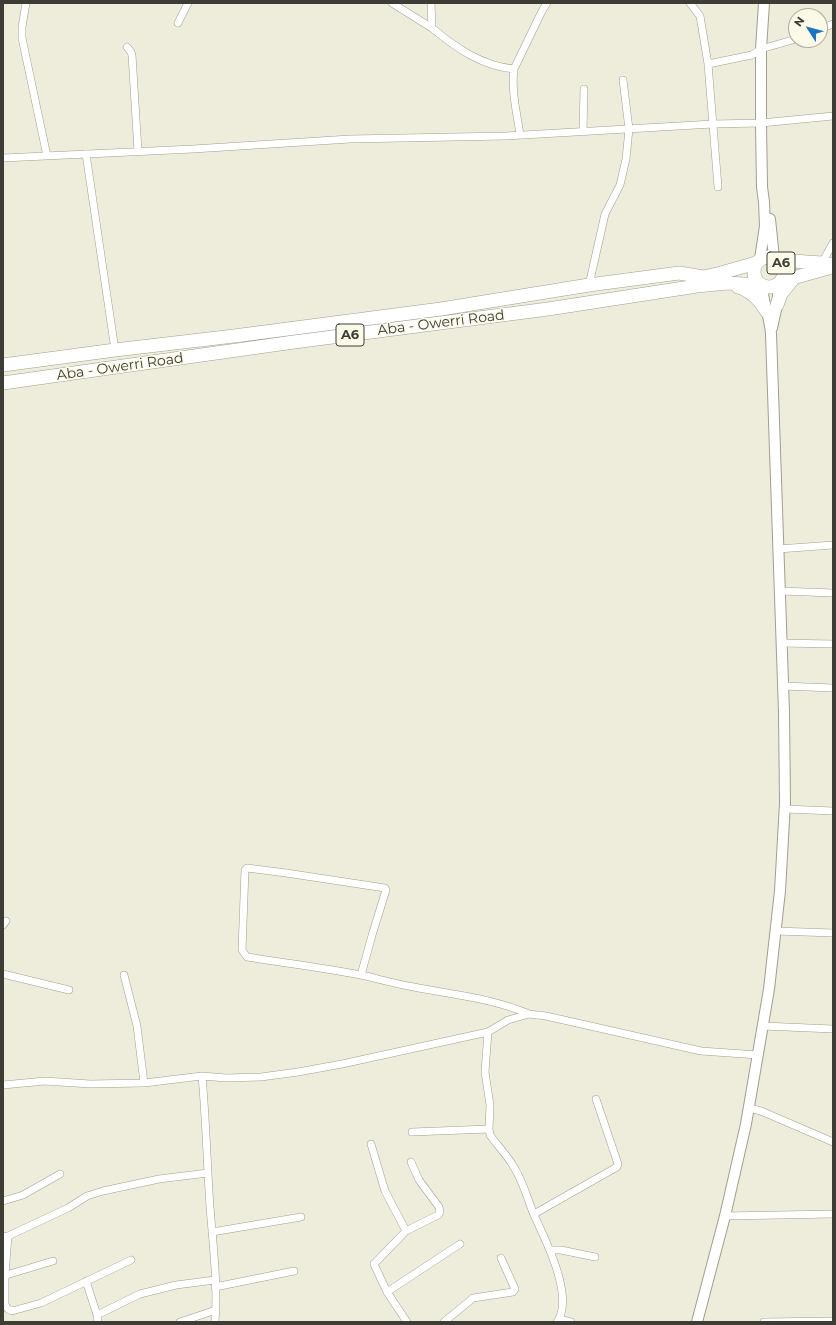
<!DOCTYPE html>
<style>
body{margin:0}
#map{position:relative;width:836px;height:1325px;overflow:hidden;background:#eeecda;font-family:Montserrat,sans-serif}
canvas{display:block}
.frame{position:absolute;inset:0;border:4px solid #3d3c35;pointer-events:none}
.north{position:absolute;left:788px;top:8px;width:40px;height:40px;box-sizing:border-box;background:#fbf9e7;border:1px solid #afada0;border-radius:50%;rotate:306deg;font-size:11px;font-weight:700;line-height:16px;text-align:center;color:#3d3c35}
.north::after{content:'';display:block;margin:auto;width:14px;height:18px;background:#1a76c3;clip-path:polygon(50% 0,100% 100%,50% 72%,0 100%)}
</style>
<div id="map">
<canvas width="836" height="1325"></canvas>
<div class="frame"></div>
<div class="north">N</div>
</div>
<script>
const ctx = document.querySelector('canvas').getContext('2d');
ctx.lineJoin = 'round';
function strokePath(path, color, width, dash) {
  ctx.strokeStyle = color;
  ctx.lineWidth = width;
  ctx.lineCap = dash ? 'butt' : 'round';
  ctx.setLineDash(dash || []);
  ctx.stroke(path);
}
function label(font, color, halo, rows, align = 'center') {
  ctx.font = font + ' Montserrat,sans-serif';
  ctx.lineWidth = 3;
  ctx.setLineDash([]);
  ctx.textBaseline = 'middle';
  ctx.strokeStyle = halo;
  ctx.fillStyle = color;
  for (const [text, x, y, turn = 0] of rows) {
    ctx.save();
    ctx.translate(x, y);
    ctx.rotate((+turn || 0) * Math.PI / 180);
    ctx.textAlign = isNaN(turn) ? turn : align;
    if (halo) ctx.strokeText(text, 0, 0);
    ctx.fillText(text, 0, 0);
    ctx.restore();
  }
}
const street = new Path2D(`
 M26,3L22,27V38L47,156
 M392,3L432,28
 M431,3L432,28C456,48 482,66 514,69
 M690,3L700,16L708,64L718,187
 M178,23L188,3
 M820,29L833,24
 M127,47L131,52L132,55L138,151
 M708,64L752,55L761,49L796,39
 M583,132L584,89
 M520,135C517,113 511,91 514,69L542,11L547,3
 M86,154L115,350
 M3,158L193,149L350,139L506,136L713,124L761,123L833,116
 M822,263L833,243
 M589,285L605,214L620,185L626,159L629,129L623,80
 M778,549L833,545
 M780,591L833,593
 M781,643L833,644
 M783,686L833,688
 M785,809L833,811
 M3,925L6,921
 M776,931L833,933
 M3,974L69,990
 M124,975L137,1026L144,1083
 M361,975L373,932L386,890L385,888L286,873L247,868L245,870L242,950L247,957C285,963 323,968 361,975C379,979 396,984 414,987C453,995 492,998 529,1014
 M763,1026L833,1029
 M488,1032L485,1072L490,1105L489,1129L490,1135C497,1145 506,1154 512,1164C523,1180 527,1198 534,1215C545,1239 575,1297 557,1322
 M202,1076C206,1120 207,1163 210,1207C213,1245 218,1284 215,1322
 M3,1085L45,1081L90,1084L144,1083L202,1076L226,1078L261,1077L298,1072L342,1064L488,1032L508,1020L529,1014L546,1016L701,1051L758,1055
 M749,1108L761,1111L833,1142
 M412,1132L489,1129
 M371,1144L385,1191L406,1231L374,1264L387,1292L407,1322
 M3,1201L23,1195L60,1174
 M534,1214L617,1167L618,1164L596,1099
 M725,1216L833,1214
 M406,1231L438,1215L440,1212L439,1207L419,1180L411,1162
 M212,1232L301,1217
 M8,1236L68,1208L87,1196L103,1191L159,1179L208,1173
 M3,1237L8,1236L5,1275V1305L8,1309L12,1311L41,1303L131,1260
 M550,1250H561L595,1257
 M3,1276L53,1261
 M86,1281L97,1315
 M215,1287L294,1271
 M387,1292L460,1244
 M559,1319L571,1322
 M98,1322L97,1315L140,1294L176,1285L215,1280
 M180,1322L216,1310
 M444,1322L473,1298L513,1292L515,1289L501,1258
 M764,1322L833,1321`);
const secondary = new Path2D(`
 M770,219L774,258
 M760,259L765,226L764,202L762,187L761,123V49L764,3
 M772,328L777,305L779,284
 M697,1322L725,1216L746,1124L769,989L780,891L785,803L784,712L771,334C770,317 763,303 762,286`);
const highway = new Path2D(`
 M754 272a15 15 0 1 1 30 0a15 15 0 1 1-30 0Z
 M778,260L822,263L833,265
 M782,281L832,267
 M738,287C752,291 759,300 767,312
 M777,305L781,294L793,279
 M3,365L115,350L234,336L441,309L589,285L679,273L704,277L721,273L756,263
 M3,383L294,342L548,309L697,286L727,283L760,285`);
const shields = [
 [781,263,28],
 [350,335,28]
];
const shieldNames = [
 ["A6",781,263],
 ["A6",350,335]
];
const streetNames = [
 ["Aba - Owerri Road",441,323,-7],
 ["Aba - Owerri Road",120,367,-8]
];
strokePath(street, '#a19f8f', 8);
strokePath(secondary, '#a19f8f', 12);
strokePath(highway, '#a19f8f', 14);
strokePath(street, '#fff', 7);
strokePath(secondary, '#fff', 10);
strokePath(highway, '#fff', 13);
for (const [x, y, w] of shields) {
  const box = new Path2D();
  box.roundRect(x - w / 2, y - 11, w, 22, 3);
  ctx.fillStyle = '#fbf9e7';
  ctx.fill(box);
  strokePath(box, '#3d3c35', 1);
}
label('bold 13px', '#3d3c35', null, shieldNames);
label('14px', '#3d3c35', '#fbf9e7', streetNames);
</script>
